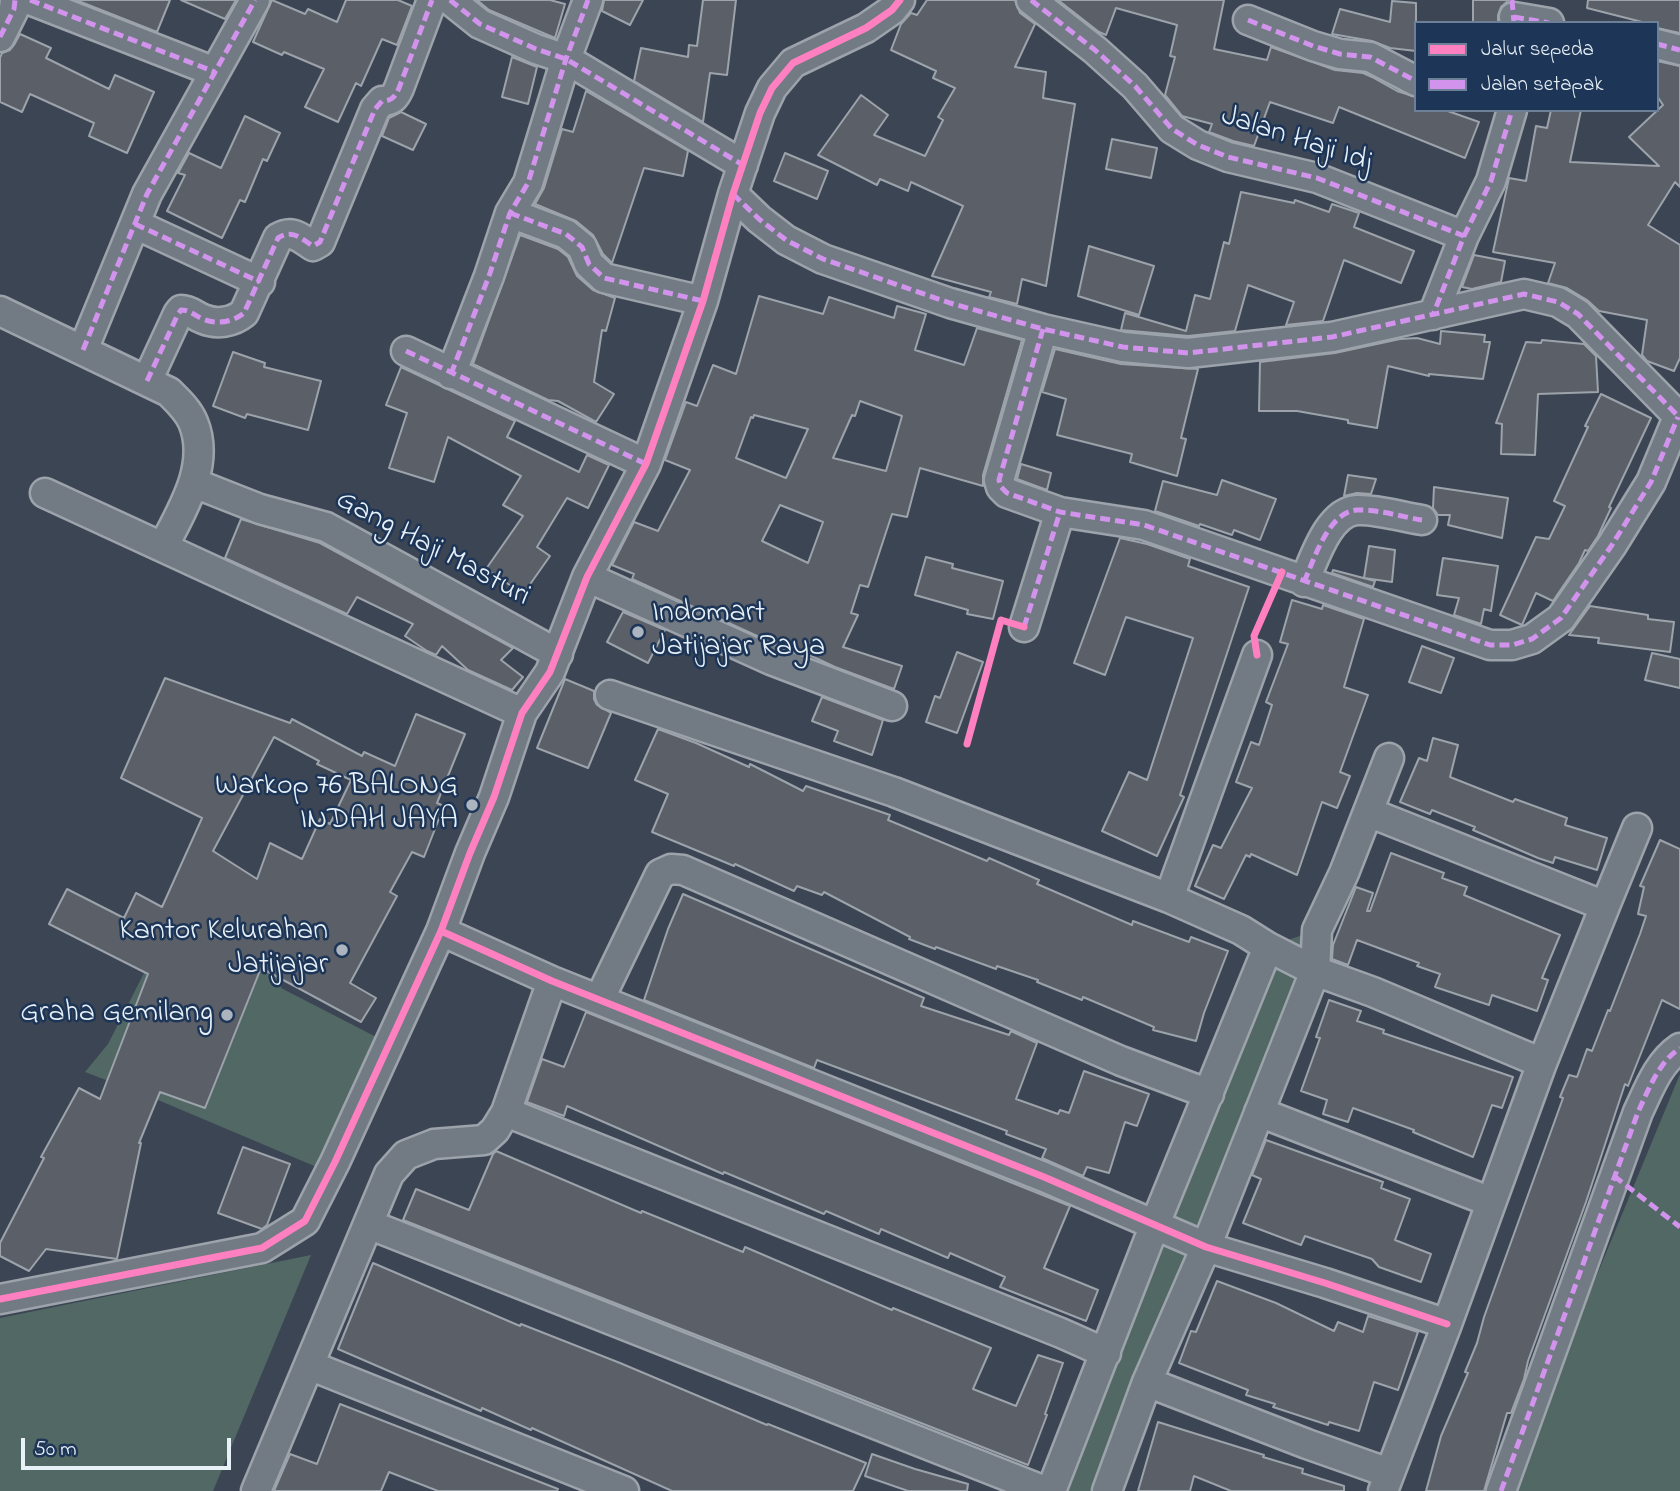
<!DOCTYPE html>
<style>
body{margin:0}
#map{position:relative;width:1680px;height:1491px;overflow:hidden;background:#3c4554;font-family:"Indie Flower",sans-serif}
canvas{display:block}
.legend{position:absolute;left:1414px;top:21px;width:245px;height:91px;box-sizing:border-box;background:#1d3557;border:2px solid #6e8097;margin:0;padding:9px 12px;list-style:none;font-size:21px;color:#e8f1f8}
.legend li{display:flex;align-items:center;gap:14px;height:35px}
.legend b{width:35px;border:2px solid #6e8097}
.scale{position:absolute;left:21px;top:1438px;width:210px;height:32px;box-sizing:border-box;border:4px solid #e8f1f8;border-top:0;padding-left:9px;font-size:21px;line-height:24px;white-space:nowrap;color:#e8f1f8;-webkit-text-stroke:5px #1d3557;paint-order:stroke}
</style>
<div id="map">
<canvas width="1680" height="1491"></canvas>
<ul class="legend">
<li><b style="height:9px;background:#ff80c0"></b>Jalur sepeda</li>
<li><b style="height:9px;background:#d193ec"></b>Jalan setapak</li>
</ul>
<div class="scale">50 m</div>
</div>
<script>
const ctx = document.querySelector('canvas').getContext('2d');
ctx.lineJoin = 'round';
function fill(path, color) {
  ctx.fillStyle = color;
  ctx.fill(path, 'evenodd');
}
function strokePath(path, color, width, dash) {
  ctx.strokeStyle = color;
  ctx.lineWidth = width;
  ctx.lineCap = dash ? 'butt' : 'round';
  ctx.setLineDash(dash || []);
  ctx.stroke(path);
}
function label(font, color, halo, rows, align = 'center') {
  ctx.font = font + ' "Indie Flower",sans-serif';
  ctx.lineWidth = 5;
  ctx.setLineDash([]);
  ctx.textBaseline = 'middle';
  ctx.strokeStyle = halo;
  ctx.fillStyle = color;
  for (const [text, x, y, turn = 0] of rows) {
    ctx.save();
    ctx.translate(x, y);
    ctx.rotate((+turn || 0) * Math.PI / 180);
    ctx.textAlign = isNaN(turn) ? turn : align;
    if (halo) ctx.strokeText(text, 0, 0);
    ctx.fillText(text, 0, 0);
    ctx.restore();
  }
}
const green = new Path2D(`
 M176,910L285,960L281,988L384,1041L319,1168L158,1100L85,1072L108,1044Z
 M1317,930L1107,1491H1051L1268,947Z
 M1680,1074V1491H1513L1523,1454Z
 M311,1255L213,1491H0V1318Z`);
const building = new Path2D(`
 M76,0H170L157,32Z
 M181,0H236L225,19Z
 M272,0L305,14L308,9L337,22L346,0H398L412,6L397,45L382,39L361,86L356,83L338,122L305,107L324,69L284,52L282,55L253,42Z
 M477,0H550L565,4L555,38L489,10Z
 M604,0H643L630,25L602,11Z
 M703,0H736L727,75L710,73L703,122L634,81L641,48L688,57L689,45L697,46Z
 M927,0H1015L1020,13L1035,24L1015,67L1046,72L1043,98L1075,104L1046,286L1022,279L1017,304L989,297L991,292L932,276L963,206L911,182L908,191L880,179L877,185L818,155L861,95L888,115L874,135L925,156L943,120L938,117L955,88L933,78L936,71L891,50L901,24L911,13L917,15Z
 M1058,0H1224L1214,49L1267,60L1271,47L1335,70L1363,73L1372,77L1397,91L1416,97V110H1445L1479,122L1465,158L1339,107L1333,123L1270,102L1254,146L1233,141L1209,132L1212,124L1182,116L1165,95L1175,57L1170,56L1177,25L1116,8L1106,35L1099,32Z
 M1473,0H1509L1501,7L1498,15V23H1473Z
 M1588,0H1680V33L1657,28V23H1646L1587,8Z
 M1392,1L1416,3V51L1390,48L1372,41L1332,34L1340,9L1390,22Z
 M20,34L51,48L46,58L109,89L115,75L154,92L127,153L89,136L94,123L30,94L22,112L0,102V58L2,53L10,50L14,45Z
 M512,57L537,67L528,104L502,97Z
 M1657,61L1680,66V187L1675,182L1648,225L1680,245V358L1674,371L1647,361L1642,355L1647,320L1599,311L1587,300L1567,288L1548,283L1555,263L1493,252L1509,178L1526,181L1536,126L1547,128L1551,110H1581L1570,162L1659,166L1629,137L1663,105L1657,96Z
 M586,91L688,151L683,176L644,168L612,263L603,254L593,235L576,221L535,204L544,188L562,129L573,132Z
 M401,112L426,124L413,150L382,136L389,118Z
 M245,116L280,133L267,161L263,159L245,202L240,200L222,238L167,211L185,175L178,173L189,153L221,168Z
 M1112,139L1157,148L1151,178L1106,169Z
 M785,153L828,171L817,199L774,181Z
 M1241,192L1294,203L1295,200L1329,212L1332,204L1359,213L1354,227L1414,251L1401,283L1344,260L1323,321L1286,325L1294,302L1248,285L1235,331L1188,336L1121,330L1125,313L1186,331L1195,295L1210,299L1224,242L1229,244Z
 M520,235L558,249L568,257L577,276L593,290L615,298L606,331L602,330L594,382L614,394L596,422L558,401L548,400L473,364Z
 M1089,246L1154,266L1139,315L1078,296Z
 M1474,255L1505,261L1501,282L1472,289L1462,287Z
 M759,296L823,314L829,297L894,318L897,306L926,314L915,350L964,365L977,328L1022,340L983,475V486L920,468L907,517L892,514L868,587L860,585L851,613L858,615L843,647L902,666L894,689L835,667L792,647L791,650L777,645L632,579L634,574L612,565L634,522L658,531L690,470L665,460L686,402L697,406L713,365L736,374ZM860,401L902,416L886,471L833,458L852,415L855,416ZM754,415L808,429L786,478L736,458L751,417L753,418ZM780,505L823,522L808,563L762,541Z
 M1441,331L1485,335L1484,342H1490L1483,379L1429,374V376L1388,366L1377,428L1348,423V420L1297,411H1259L1260,362L1335,353L1400,339L1417,338L1440,344Z
 M1542,340L1584,344L1596,356L1598,392L1538,394L1535,455L1501,454L1502,424L1496,423L1526,342L1541,343Z
 M1055,349L1121,364L1198,369L1181,438L1186,439L1177,476L1130,462L1132,454L1057,435L1066,399L1042,392Z
 M233,352L265,363L264,367L321,381L308,430L247,414L245,418L213,406Z
 M401,367L515,421L507,437L579,472L587,455L609,465L588,508L567,498L537,547L550,556L526,590H517L486,569L523,516L503,505L521,476L448,437L434,482L389,468L407,413L386,405Z
 M1601,394L1651,418L1609,507L1611,508L1598,536L1588,551L1585,550L1579,563L1553,601L1536,593L1522,625L1500,615L1536,537L1549,539L1565,506L1554,501L1588,427L1585,426Z
 M1021,464L1051,473L1047,490L1017,479Z
 M1348,475L1376,479L1371,494L1357,493L1344,496Z
 M1222,480L1276,499L1260,540L1234,530L1232,535L1200,524L1199,526L1155,511L1163,481L1217,495Z
 M1434,487L1508,498L1502,538L1448,525L1450,515H1438L1433,508Z
 M241,519L320,543L513,648L501,660L523,677L512,690L468,670L442,646L436,655L427,651L405,636L413,624L357,597L347,614L225,558Z
 M1120,538L1147,544L1190,559L1188,566L1249,587L1180,795L1184,797L1157,856L1102,831L1129,772L1147,780L1193,638L1126,617L1105,675L1074,663Z
 M1369,546L1395,550L1392,582L1364,578Z
 M926,557L953,564L952,568L1003,581L993,619L967,614L968,610L915,595Z
 M1443,558L1498,566L1491,611L1484,609L1481,624L1454,615L1459,598L1437,595Z
 M1333,570L1375,581L1373,587L1332,573Z
 M1292,600L1322,609L1323,605L1364,619L1344,687L1368,695L1340,772L1350,776L1337,808L1322,802L1297,875L1251,854L1250,857L1246,855L1224,899L1195,886L1213,845L1221,848L1252,788L1236,782L1251,742L1259,745L1272,705L1266,702L1288,644L1280,642Z
 M1590,606L1648,615V619L1674,622L1670,652L1598,643L1599,638L1569,635Z
 M623,612L665,630L648,663L607,642Z
 M1422,646L1454,658L1441,693L1409,682Z
 M957,652L983,662L957,733L926,722L935,696L940,698Z
 M1652,653L1680,659V688L1645,680Z
 M165,678L290,723L292,719L362,756L364,752L395,766L416,714L465,734L437,803L444,806L424,857L412,852L390,892L397,896L350,983L376,998L361,1022L261,968L205,1108L160,1092L139,1143H141L117,1259L46,1249L29,1271L0,1256V1243L44,1158L41,1157L79,1088L100,1099L148,974L49,924L67,889L124,918L136,893L162,907L202,818L121,778ZM274,737L319,761L317,764L351,780L330,824L320,819L302,859L270,843L257,879L213,851Z
 M565,679L594,691V699L597,705L611,713L588,768L537,748Z
 M822,697L883,720L872,755L834,741L838,731L812,721Z
 M658,729L696,743L749,767L750,764L803,791L806,786L890,815L888,820L987,861L989,858L1039,880L1037,884L1132,925L1133,921L1189,942L1191,937L1228,951L1204,1013L1196,1041L1153,1030L1154,1027L1083,997L1082,1000L1037,982L1038,980L997,966L996,969L936,947L935,949L909,939L910,937L824,892L822,895L797,886L794,891L735,864L734,866L652,832L668,794L635,780Z
 M1433,738L1458,745L1450,777L1513,802L1515,799L1567,818L1565,825L1607,838L1597,870L1555,857L1553,863L1538,858L1473,830L1475,827L1432,810L1430,814L1400,802L1419,758L1427,761Z
 M1660,840L1680,849V1009L1662,1000L1628,1086L1625,1084L1586,1202L1528,1361L1524,1379L1511,1413H1507L1484,1491H1426L1441,1436L1468,1373L1465,1372L1477,1343L1484,1317L1563,1098L1560,1097L1569,1075L1577,1077L1587,1049L1592,1051L1608,1010L1610,1011L1640,934L1646,916L1638,914L1644,887L1640,886Z
 M1391,853L1444,873L1442,878L1467,887L1464,895L1560,935L1542,978L1548,980L1537,1011L1492,995L1489,1005L1435,987L1440,974L1417,966L1419,963L1357,940L1348,965L1332,959L1333,945L1356,887L1373,893L1367,911H1370Z
 M683,894L924,998L921,1006L1009,1035L1011,1031L1037,1043L1016,1099L1058,1114L1060,1110L1069,1113L1084,1071L1149,1094L1137,1126L1125,1122L1109,1173L1087,1167L1083,1176L1042,1158L1046,1149L1006,1134L1007,1131L817,1060L814,1068L644,1000L668,929Z
 M1329,1000L1361,1011L1357,1021L1384,1030L1383,1033L1513,1077L1502,1108L1492,1105L1473,1157L1413,1132L1414,1130L1353,1108L1348,1122L1323,1114L1327,1100L1301,1091L1320,1038L1316,1037Z
 M586,1012L1070,1206L1044,1268L1098,1290L1086,1321L1000,1287L1005,1277L950,1253L948,1258L881,1229L879,1234L826,1211L824,1214L724,1172L723,1174L567,1106L564,1116L527,1102L542,1059L564,1067Z
 M1266,1140L1383,1182L1381,1188L1410,1199L1395,1240L1431,1254L1421,1282L1379,1267L1372,1259L1305,1236L1301,1245L1243,1223L1261,1179L1252,1175Z
 M243,1147L290,1164L267,1225L262,1229L218,1213Z
 M496,1151L641,1213L642,1211L743,1252L745,1247L892,1310L893,1308L991,1348L973,1389L1016,1406L1038,1355L1063,1363L1045,1414L1047,1415L1028,1465L403,1220L416,1189L469,1210L493,1154Z
 M373,1263L520,1326L521,1324L620,1363L767,1425L768,1424L866,1463L853,1491H672L532,1428L531,1430L482,1408L481,1411L338,1349Z
 M1217,1281L1276,1303L1334,1331L1338,1322L1363,1332L1368,1316L1418,1332L1398,1390L1374,1382L1359,1431L1329,1422L1328,1425L1273,1407L1275,1404L1246,1395L1248,1390L1179,1363L1191,1331L1196,1332Z
 M340,1404L558,1489L557,1491H438L389,1472L381,1491H274L290,1454L317,1464Z
 M1158,1422L1264,1455L1263,1457L1303,1469L1302,1473L1344,1486V1491H1231L1194,1476L1190,1491H1138Z
 M872,1454L915,1469L968,1484L967,1491H908L865,1476Z`);
const minor = new Path2D(`
 M30,0L215,72
 M450,0L480,24L536,49L566,59L743,165
 M1031,0L1095,50L1135,86L1172,129L1198,145L1228,157L1317,178L1464,236L1433,315
 M1514,17L1549,23
 M1248,20L1313,46L1340,54L1370,57L1416,81
 M0,37L14,9L15,0
 M1657,44L1680,50
 M733,194L759,219L786,240L823,259L950,303L1043,329L1123,347L1188,353L1332,337L1524,294L1558,302L1578,314L1680,418
 M510,213L566,234L582,247L589,264L604,278L703,301
 M135,224L260,282
 M1464,236L1491,181L1512,110
 M0,311L169,392C178,401 188,410 193,422C211,465 182,510 163,547
 M1043,329L999,480L1001,487L1007,493L1060,512L1144,525L1490,645H1512L1532,639L1561,618L1612,545L1651,482L1678,417
 M83,350L147,194L255,0
 M406,351L646,464
 M451,374L489,276L510,213L528,183L566,59L588,0
 M147,381L178,314L181,310C190,310 195,316 203,319C217,325 233,322 244,313L278,238C293,229 300,238 313,246L320,242L375,109L382,101C392,101 395,97 399,88L432,0
 M194,483L260,509L326,527L558,654
 M45,493L522,713
 M587,577L771,660L892,706
 M1304,582C1314,560 1328,512 1357,510C1377,509 1402,517 1422,520
 M1024,627L1060,512
 M610,695L894,792L1169,898L1241,930L1268,947L1315,971L1373,992L1542,1063
 M1368,812L1605,906L1542,1063L1447,1324L1383,1491
 M1169,898L1257,655
 M1605,906L1637,828
 M441,931L552,981L1044,1177L1206,1247L1325,1283L1447,1324
 M600,998L660,874L671,869L683,870L1121,1061L1209,1094
 M506,1112L1061,1333L1106,1353
 M1259,1112L1491,1202
 M368,1224L1045,1491
 M0,1299L262,1248L305,1221L335,1162L441,931L470,853L494,797L522,713L550,672L587,577L646,464L703,301L733,194L760,113L772,88L793,63L866,28L892,10L900,0
 M309,1365L624,1491
 M1147,1382L1307,1444L1389,1473
 M256,1491L389,1174L406,1155L434,1144L484,1140L495,1130L506,1112L552,981
 M1051,1491L1155,1224L1268,947
 M1107,1491L1147,1382L1206,1247L1315,971L1317,930L1344,873L1389,758
 M1501,1491L1638,1112C1649,1089 1658,1063 1680,1048`);
const quiet = new Path2D(`
 M30,0L215,72
 M450,0L480,24L536,49L566,59L743,165
 M1031,0L1095,50L1135,86L1172,129L1198,145L1228,157L1317,178L1464,236L1433,315
 M1512,0L1514,23
 M1514,17L1549,23
 M1248,20L1313,46L1340,54L1370,57L1416,81
 M0,37L14,9L15,0
 M1657,44L1680,50
 M733,194L759,219L786,240L823,259L950,303L1043,329L1123,347L1188,353L1332,337L1524,294L1558,302L1578,314L1680,418
 M510,213L566,234L582,247L589,264L604,278L703,301
 M135,224L260,282
 M1464,236L1491,181L1512,110
 M1043,329L999,480L1001,487L1007,493L1060,512L1144,525L1490,645H1512L1532,639L1561,618L1612,545L1651,482L1678,417
 M83,350L147,194L255,0
 M406,351L646,464
 M451,374L489,276L510,213L528,183L566,59L588,0
 M147,381L178,314L181,310C190,310 195,316 203,319C217,325 233,322 244,313L278,238C293,229 300,238 313,246L320,242L375,109L382,101C392,101 395,97 399,88L432,0
 M1304,582C1314,560 1328,512 1357,510C1377,509 1402,517 1422,520
 M1024,627L1060,512
 M1614,1176L1680,1227
 M1501,1491L1638,1112C1649,1089 1658,1063 1680,1048`);
const cycleway = new Path2D(`
 M1257,655L1254,636L1282,572
 M967,744L1001,620L1024,627
 M441,931L552,981L1044,1177L1206,1247L1325,1283L1447,1324
 M0,1299L262,1248L305,1221L335,1162L441,931L470,853L494,797L522,713L550,672L587,577L646,464L703,301L733,194L760,113L772,88L793,63L866,28L892,10L900,0`);
const markers = [
 [638,632,7,"#acb5bf"],
 [472,805,7,"#acb5bf"],
 [342,950,7,"#acb5bf"],
 [227,1015,7,"#acb5bf"]
];
const streetNames = [
 ["Jalan Haji Idj",1296,141,18],
 ["Gang Haji Masturi",432,550,28]
];
const poiNames = [
 ["Indomart",652,615,"left"],
 ["Jatijajar Raya",652,649,"left"],
 ["Warkop 76 BALONG",458,788],
 ["INDAH JAYA",458,822],
 ["Kantor Kelurahan",328,933],
 ["Jatijajar",328,967],
 ["Graha Gemilang",213,1015]
];
fill(green, '#526865');
fill(building, '#5a5f68');
strokePath(building, '#9da3ab', 2);
strokePath(minor, '#9da3ab', 33);
strokePath(minor, '#727a84', 28);
strokePath(quiet, '#d193ec', 5, [10, 5]);
strokePath(cycleway, '#ff80c0', 7);
for (const [x, y, r, color] of markers) {
  const dot = new Path2D();
  dot.arc(x, y, r, 0, 2 * Math.PI);
  ctx.fillStyle = color;
  ctx.fill(dot);
  strokePath(dot, '#1d3557', 2.5);
}
label('30px', '#e8f1f8', '#1d3557', streetNames);
label('30px', '#e8f1f8', '#1d3557', poiNames, 'right');
</script>
